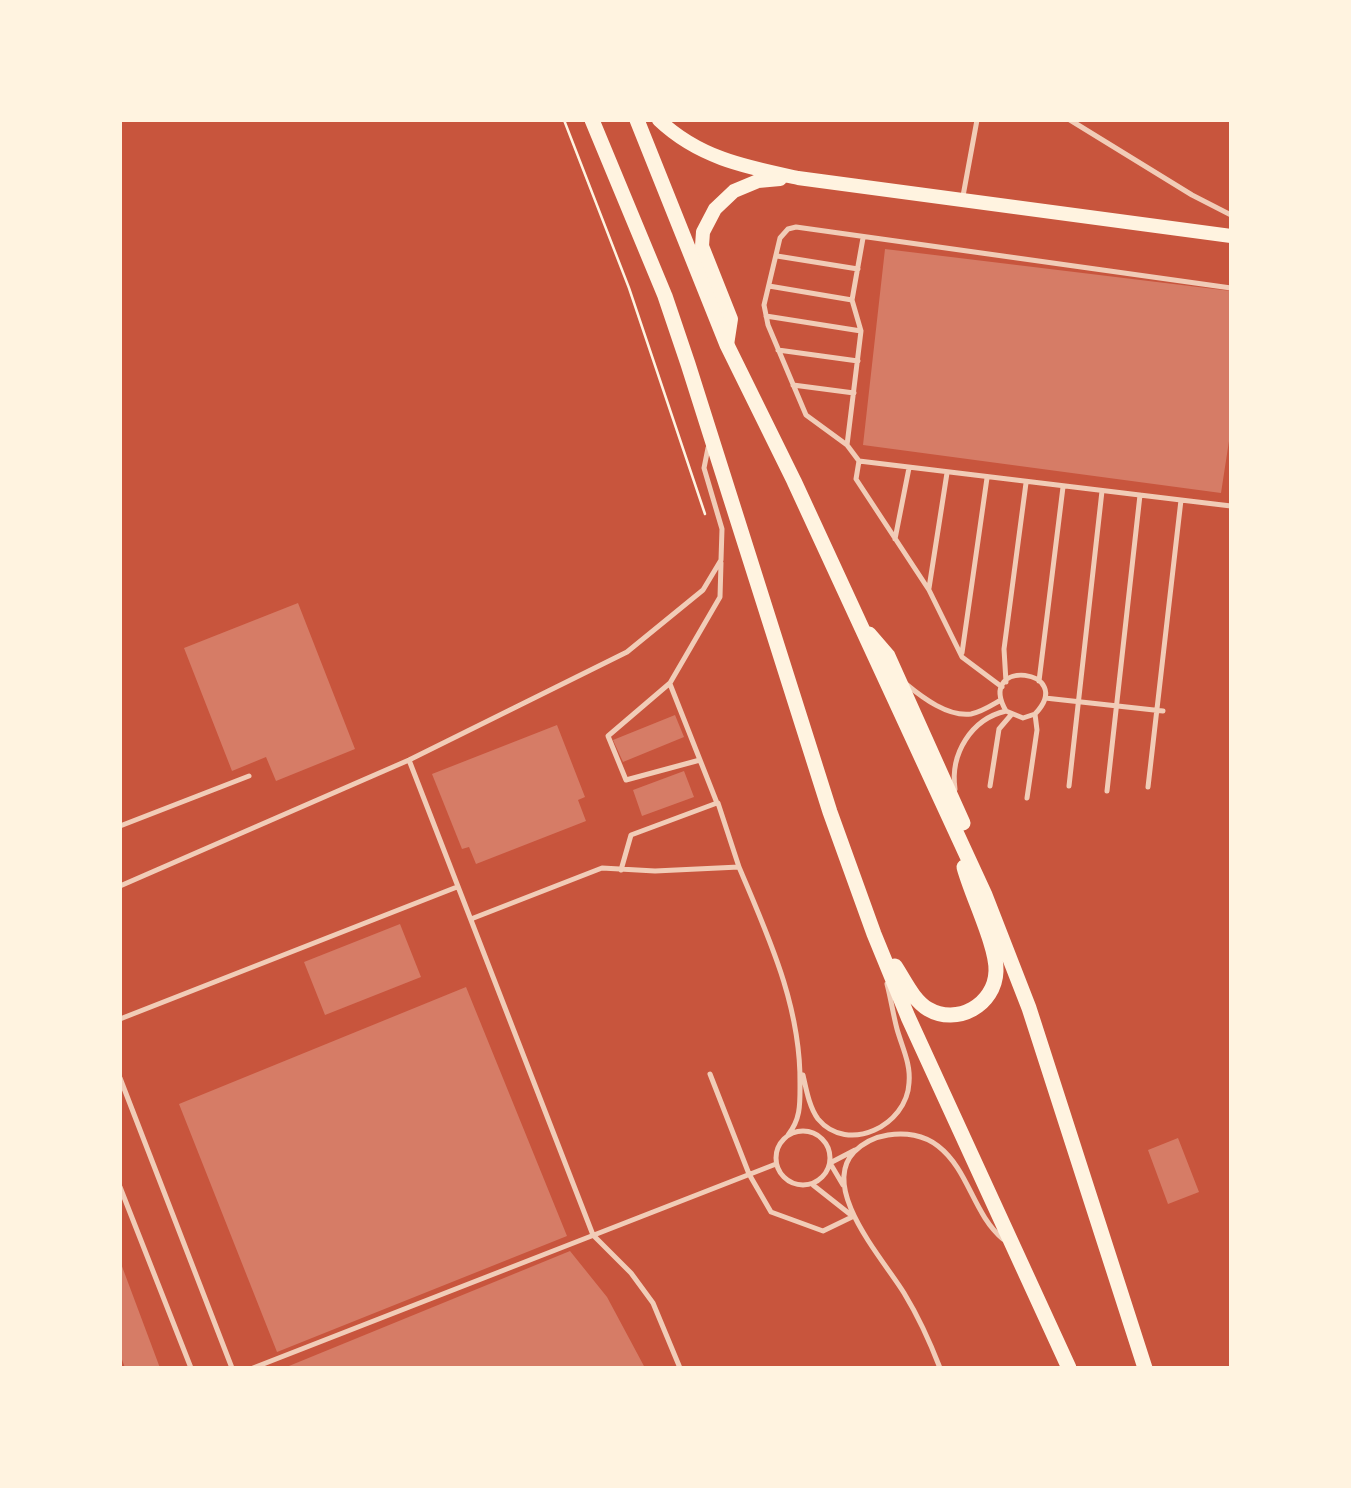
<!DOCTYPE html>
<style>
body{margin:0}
#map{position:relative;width:1351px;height:1488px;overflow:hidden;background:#c8553d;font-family:Spectral,serif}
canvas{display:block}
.frame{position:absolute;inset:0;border:122px solid #fff3e0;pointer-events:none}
</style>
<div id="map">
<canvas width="1351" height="1488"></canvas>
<div class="frame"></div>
</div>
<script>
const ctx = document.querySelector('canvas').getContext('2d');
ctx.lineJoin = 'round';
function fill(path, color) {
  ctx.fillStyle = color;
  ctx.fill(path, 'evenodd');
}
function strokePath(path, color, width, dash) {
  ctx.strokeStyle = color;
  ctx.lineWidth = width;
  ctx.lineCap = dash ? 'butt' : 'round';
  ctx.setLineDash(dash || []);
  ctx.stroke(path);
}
const building = new Path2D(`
 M885,249L1231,291V428L1221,493L863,445Z
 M298,603L355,749L276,781L266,757L232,771L184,648Z
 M675,715L684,737L623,762L613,740Z
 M557,725L585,797L578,800L586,821L476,864L469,847L462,849L432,774Z
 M684,771L694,797L642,816L633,790Z
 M400,924L421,977L325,1015L304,962Z
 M466,987L567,1236L277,1352L179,1104Z
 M1178,1138L1199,1192L1168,1204L1148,1150Z
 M570,1251L607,1297L645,1368H284Z
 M120,1261L160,1368H125L120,1354Z`);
const path = new Path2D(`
 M564,120L629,288L705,514`);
const service = new Path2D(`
 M1070,120L1192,195L1231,215
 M963,196L977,120
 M863,238L852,300L861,331L847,445L859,461L1181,500L1148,787
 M777,256L858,269
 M769,286L852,300
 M766,316L861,331
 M778,350L858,361
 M793,385L854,393
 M847,445L806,415L768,325L764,305L780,238L788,229L796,227L1231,288
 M859,461L856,479L929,590L962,657L1002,687
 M1181,500L1231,506
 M895,539L909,468
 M929,588L947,473
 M962,653L987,478
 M1039,681L1063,487
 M1006,682L1004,649L1026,483
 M906,684C923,698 948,717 971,714C982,712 992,705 1001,700
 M1045,698L1163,711
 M409,760L593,1235L631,1273L653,1303L680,1368
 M700,760L626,780L608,736L670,683L720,597L721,563
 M990,786L999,729L1011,715
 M1069,786L1102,491
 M955,789C950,754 971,719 1006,711
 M1107,791L1140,495
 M1027,798L1037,730L1035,714C1078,669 975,657 1006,711L1023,718L1035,714
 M718,803L739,867
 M120,826L249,776
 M621,870L631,835L717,803L670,684
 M120,886L409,760L627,652L703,590L721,560L722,529L704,468L708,448
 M471,919L602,868L655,871L739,867C768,936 801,1006 800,1084C800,1103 801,1119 788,1135
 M120,1019L457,887
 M710,1074L749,1174L771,1212L823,1231L854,1216
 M803,1075C806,1088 809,1107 818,1119C848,1155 907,1125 909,1083C911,1064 902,1047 897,1029C893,1014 891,999 887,984
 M120,1078L232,1368
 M776 1158a27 27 0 1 1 54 0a27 27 0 1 1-54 0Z
 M813,1185L851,1215
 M843,1185L830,1163L855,1150
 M120,1187L191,1368
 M253,1368L776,1164
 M940,1368C930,1342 918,1316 904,1293C884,1260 819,1189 854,1152C863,1143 875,1137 888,1135C905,1132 924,1135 938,1146C969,1170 973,1214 1003,1239`);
const secondary = new Path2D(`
 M659,120C699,158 746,167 798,178L1231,236
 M727,345L731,319L702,246L703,232L715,209L734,191L758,181L780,179`);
const primary = new Path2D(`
 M592,120L665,296L688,364L830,812L874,934L908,1017L1069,1368
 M637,120L727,345L794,481L985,895L1029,1008L1145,1368
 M869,634L888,656L963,823
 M895,966C905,981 913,1000 928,1009C957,1026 995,1005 996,971C997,946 971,894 964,867`);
fill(building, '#d67c66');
strokePath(path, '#fff3e0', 2.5);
strokePath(service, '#f1ccb7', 5);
strokePath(secondary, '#fff3e0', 14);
strokePath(primary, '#fff3e0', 15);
</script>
